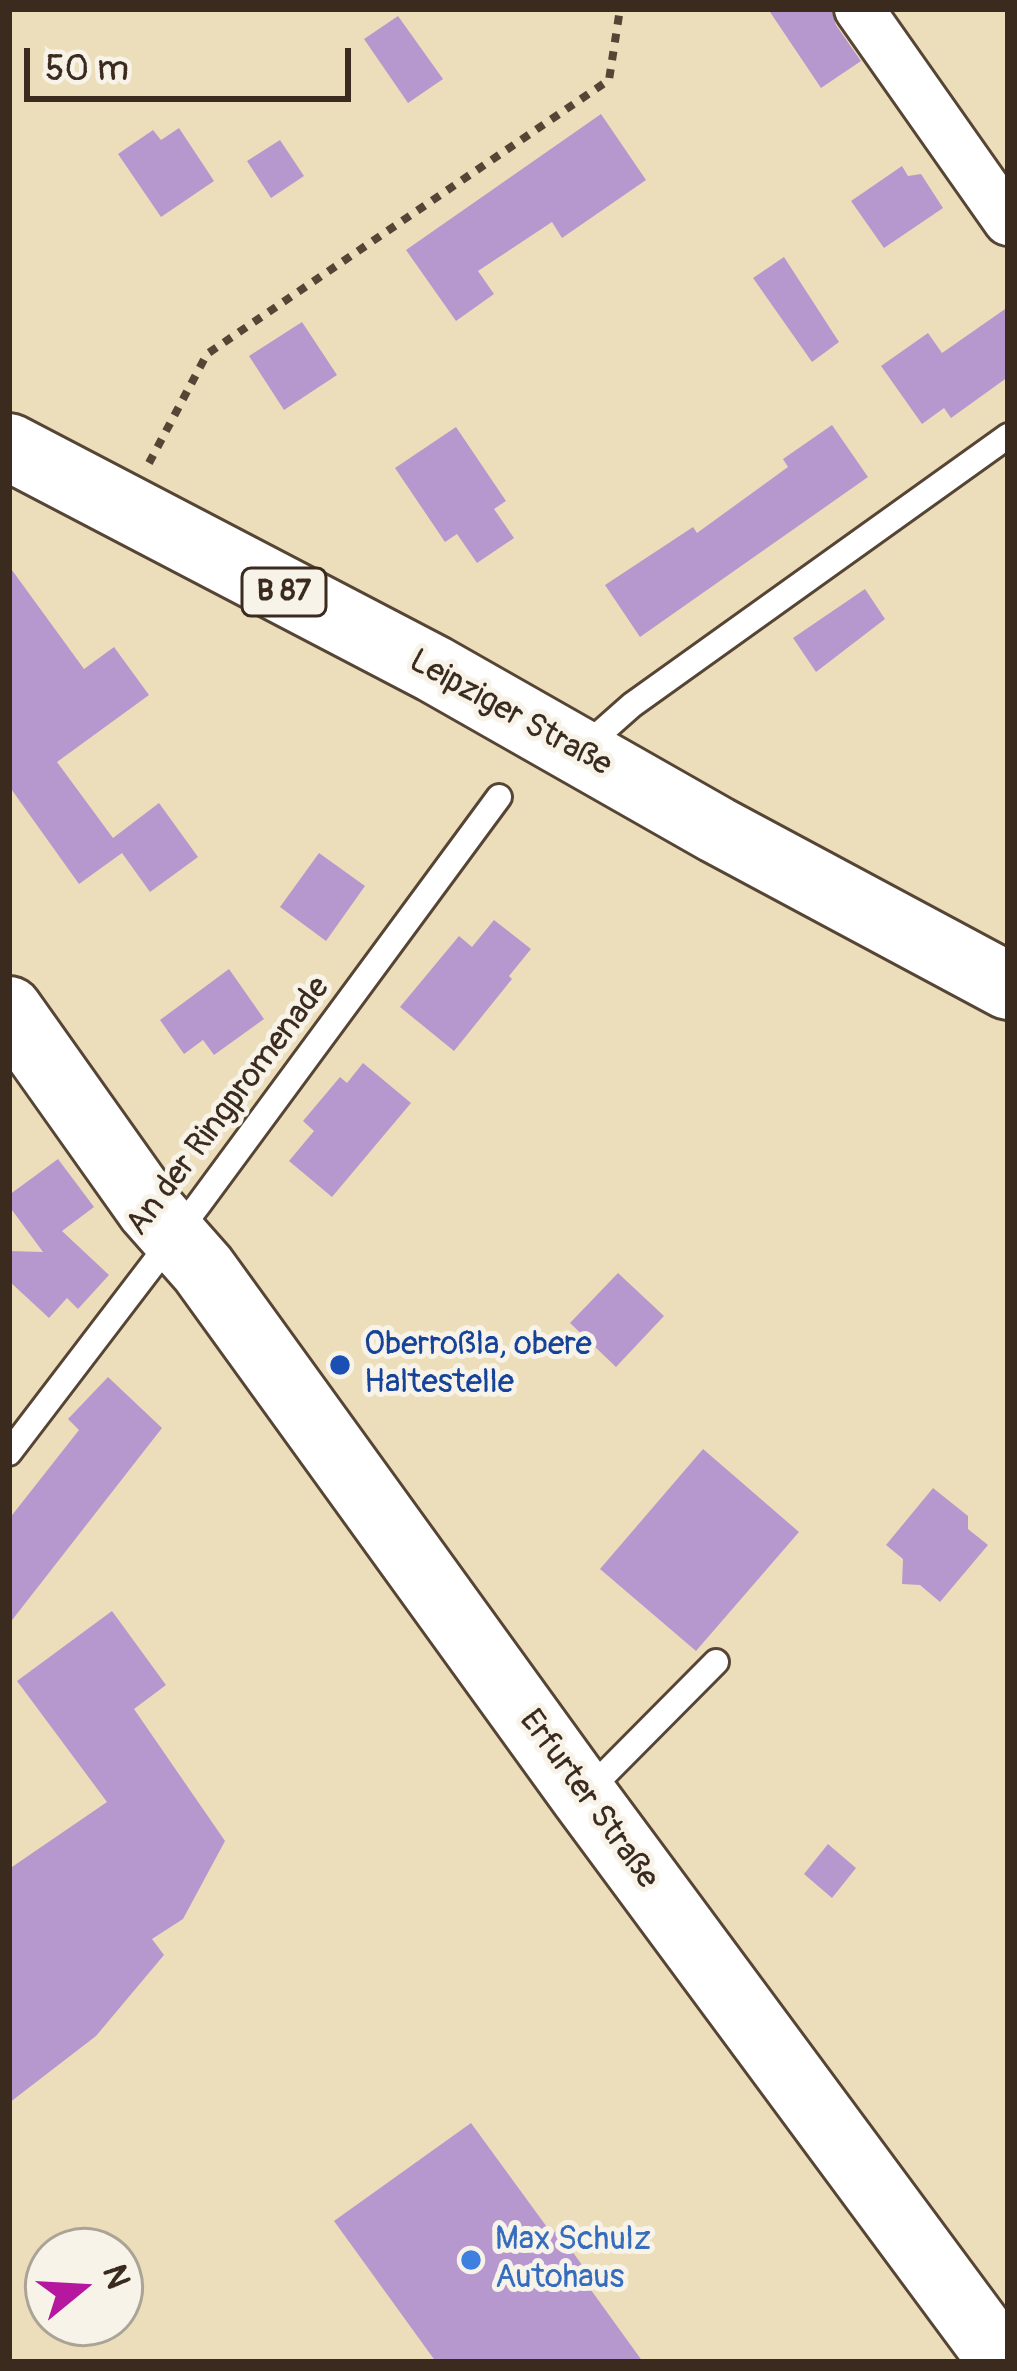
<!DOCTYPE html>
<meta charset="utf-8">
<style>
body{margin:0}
#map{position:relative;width:1017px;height:2371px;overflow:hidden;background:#ecdeba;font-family:Pangolin,sans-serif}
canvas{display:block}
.frame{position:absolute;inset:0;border:12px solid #3b2a1e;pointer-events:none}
.north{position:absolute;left:24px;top:2227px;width:120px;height:120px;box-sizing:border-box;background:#f7f3e8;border:3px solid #aca397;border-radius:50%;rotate:72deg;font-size:33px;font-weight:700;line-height:48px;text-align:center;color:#3b2a1e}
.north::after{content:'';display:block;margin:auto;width:42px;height:54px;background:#b5179e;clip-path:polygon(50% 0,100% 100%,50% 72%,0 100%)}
.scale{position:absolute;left:24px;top:48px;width:327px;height:54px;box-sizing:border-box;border:6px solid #3b2a1e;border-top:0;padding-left:15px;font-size:36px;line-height:42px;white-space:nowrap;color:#3b2a1e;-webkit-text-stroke:9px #f7f3e8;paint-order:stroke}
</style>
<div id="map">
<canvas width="1017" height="2371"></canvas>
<div class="frame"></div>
<div class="north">N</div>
<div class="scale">50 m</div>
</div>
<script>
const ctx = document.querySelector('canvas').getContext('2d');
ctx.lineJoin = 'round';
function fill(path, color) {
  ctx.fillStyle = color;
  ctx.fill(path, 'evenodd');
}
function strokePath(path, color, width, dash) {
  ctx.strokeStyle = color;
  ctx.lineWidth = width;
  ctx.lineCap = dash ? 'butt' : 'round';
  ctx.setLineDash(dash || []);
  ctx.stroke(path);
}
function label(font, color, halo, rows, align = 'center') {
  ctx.font = font + ' Pangolin,sans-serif';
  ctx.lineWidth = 10;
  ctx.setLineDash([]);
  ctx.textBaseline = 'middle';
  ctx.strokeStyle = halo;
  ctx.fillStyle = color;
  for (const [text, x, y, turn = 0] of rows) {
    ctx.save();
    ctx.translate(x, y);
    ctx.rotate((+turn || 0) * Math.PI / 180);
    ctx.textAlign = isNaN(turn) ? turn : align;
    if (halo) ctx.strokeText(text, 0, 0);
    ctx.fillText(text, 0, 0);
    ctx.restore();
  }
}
const building = new Path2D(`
 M768,9H831L836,25L861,61L821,88Z
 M398,16L443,79L408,103L364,39Z
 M601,114L646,180L562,238L552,222L478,271L494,294L456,321L406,250Z
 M179,128L214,181L161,217L118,154L153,130L161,140Z
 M280,140L304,176L271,198L247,161Z
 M902,166L908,176L921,174L943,208L884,248L851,201Z
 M784,257L839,342L812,362L753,278Z
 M1008,307V377L951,418L944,408L922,424L881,366L928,333L942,353Z
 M302,322L337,375L284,410L249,356Z
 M832,425L868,477L640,637L605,585L693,527L697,533L788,467L783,459Z
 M456,427L506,501L494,509L514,538L477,563L457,534L445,542L395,468Z
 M9,566L84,669L114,647L149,695L57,762L113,838L159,803L198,857L150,892L122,853L79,884L9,786Z
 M865,589L885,619L816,672L793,638Z
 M319,853L365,886L326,941L280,907Z
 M494,920L531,949L509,976L512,979L454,1051L400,1007L459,936L472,947Z
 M229,969L264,1019L214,1055L203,1040L184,1054L160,1020Z
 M363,1063L411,1103L332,1197L289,1161L314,1131L303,1121L340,1077L347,1083Z
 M58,1159L94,1207L62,1231L109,1275L78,1309L67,1298L49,1318L9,1281V1251L43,1252L9,1206V1195Z
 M618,1273L664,1316L616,1367L570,1323Z
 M108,1377L162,1428L9,1624V1519L79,1430L68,1419Z
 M703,1449L799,1532L696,1651L600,1569Z
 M933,1488L968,1516V1529L988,1545L940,1602L920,1585L902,1584L903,1559L886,1545Z
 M112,1611L166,1685L134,1709L225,1841L183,1919L152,1939L164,1955L96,2036L9,2103V1869L107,1802L17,1681Z
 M828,1844L856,1868L832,1898L804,1874Z
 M471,2123L552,2234L557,2230L597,2286L591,2290L643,2362H436L334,2221Z`);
const path = new Path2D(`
 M149,463L207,354L609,80L620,9`);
const lane = new Path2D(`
 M580,751L632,705L1008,436
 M9,1453L199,1204L499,797
 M585,1794L716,1662`);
const street = new Path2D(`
 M859,9L1008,221`);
const secondary = new Path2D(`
 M9,1010L150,1209L203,1269L584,1796L1003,2362`);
const primary = new Path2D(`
 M9,447L434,669L717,830L1008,986`);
const markers = [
 [340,1365,12,"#1a4fb4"],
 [471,2260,12,"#3f7fe0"]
];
const shields = [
 [284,592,84]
];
const shieldNames = [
 ["B 87",284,592]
];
const streetNames = [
 ["Leipziger Straße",510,714,29],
 ["An der Ringpromenade",229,1107,-53],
 ["Erfurter Straße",588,1800,54]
];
const transitNames = [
 ["Oberroßla, obere",364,1346],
 ["Haltestelle",364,1384]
];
const shopNames = [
 ["Max Schulz",495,2241],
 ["Autohaus",495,2279]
];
fill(building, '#b798ce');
strokePath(lane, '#564535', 30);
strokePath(street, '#564535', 54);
strokePath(secondary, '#564535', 72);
strokePath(primary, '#564535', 72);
strokePath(path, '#564535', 8, [9, 9]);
strokePath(lane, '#fff', 24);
strokePath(street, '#fff', 48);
strokePath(secondary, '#fff', 66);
strokePath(primary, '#fff', 66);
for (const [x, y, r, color] of markers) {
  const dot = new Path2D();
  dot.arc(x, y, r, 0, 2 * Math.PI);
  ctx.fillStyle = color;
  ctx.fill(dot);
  strokePath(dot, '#f7f3e8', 4.5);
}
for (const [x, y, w] of shields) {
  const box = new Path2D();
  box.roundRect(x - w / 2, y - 24, w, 48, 9);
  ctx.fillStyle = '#f7f3e8';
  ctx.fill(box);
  strokePath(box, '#3b2a1e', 3);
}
label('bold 30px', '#3b2a1e', null, shieldNames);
label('33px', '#3b2a1e', '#f7f3e8', streetNames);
label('33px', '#164399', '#f7f3e8', transitNames, 'left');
label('33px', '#366cbe', '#f7f3e8', shopNames, 'left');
</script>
